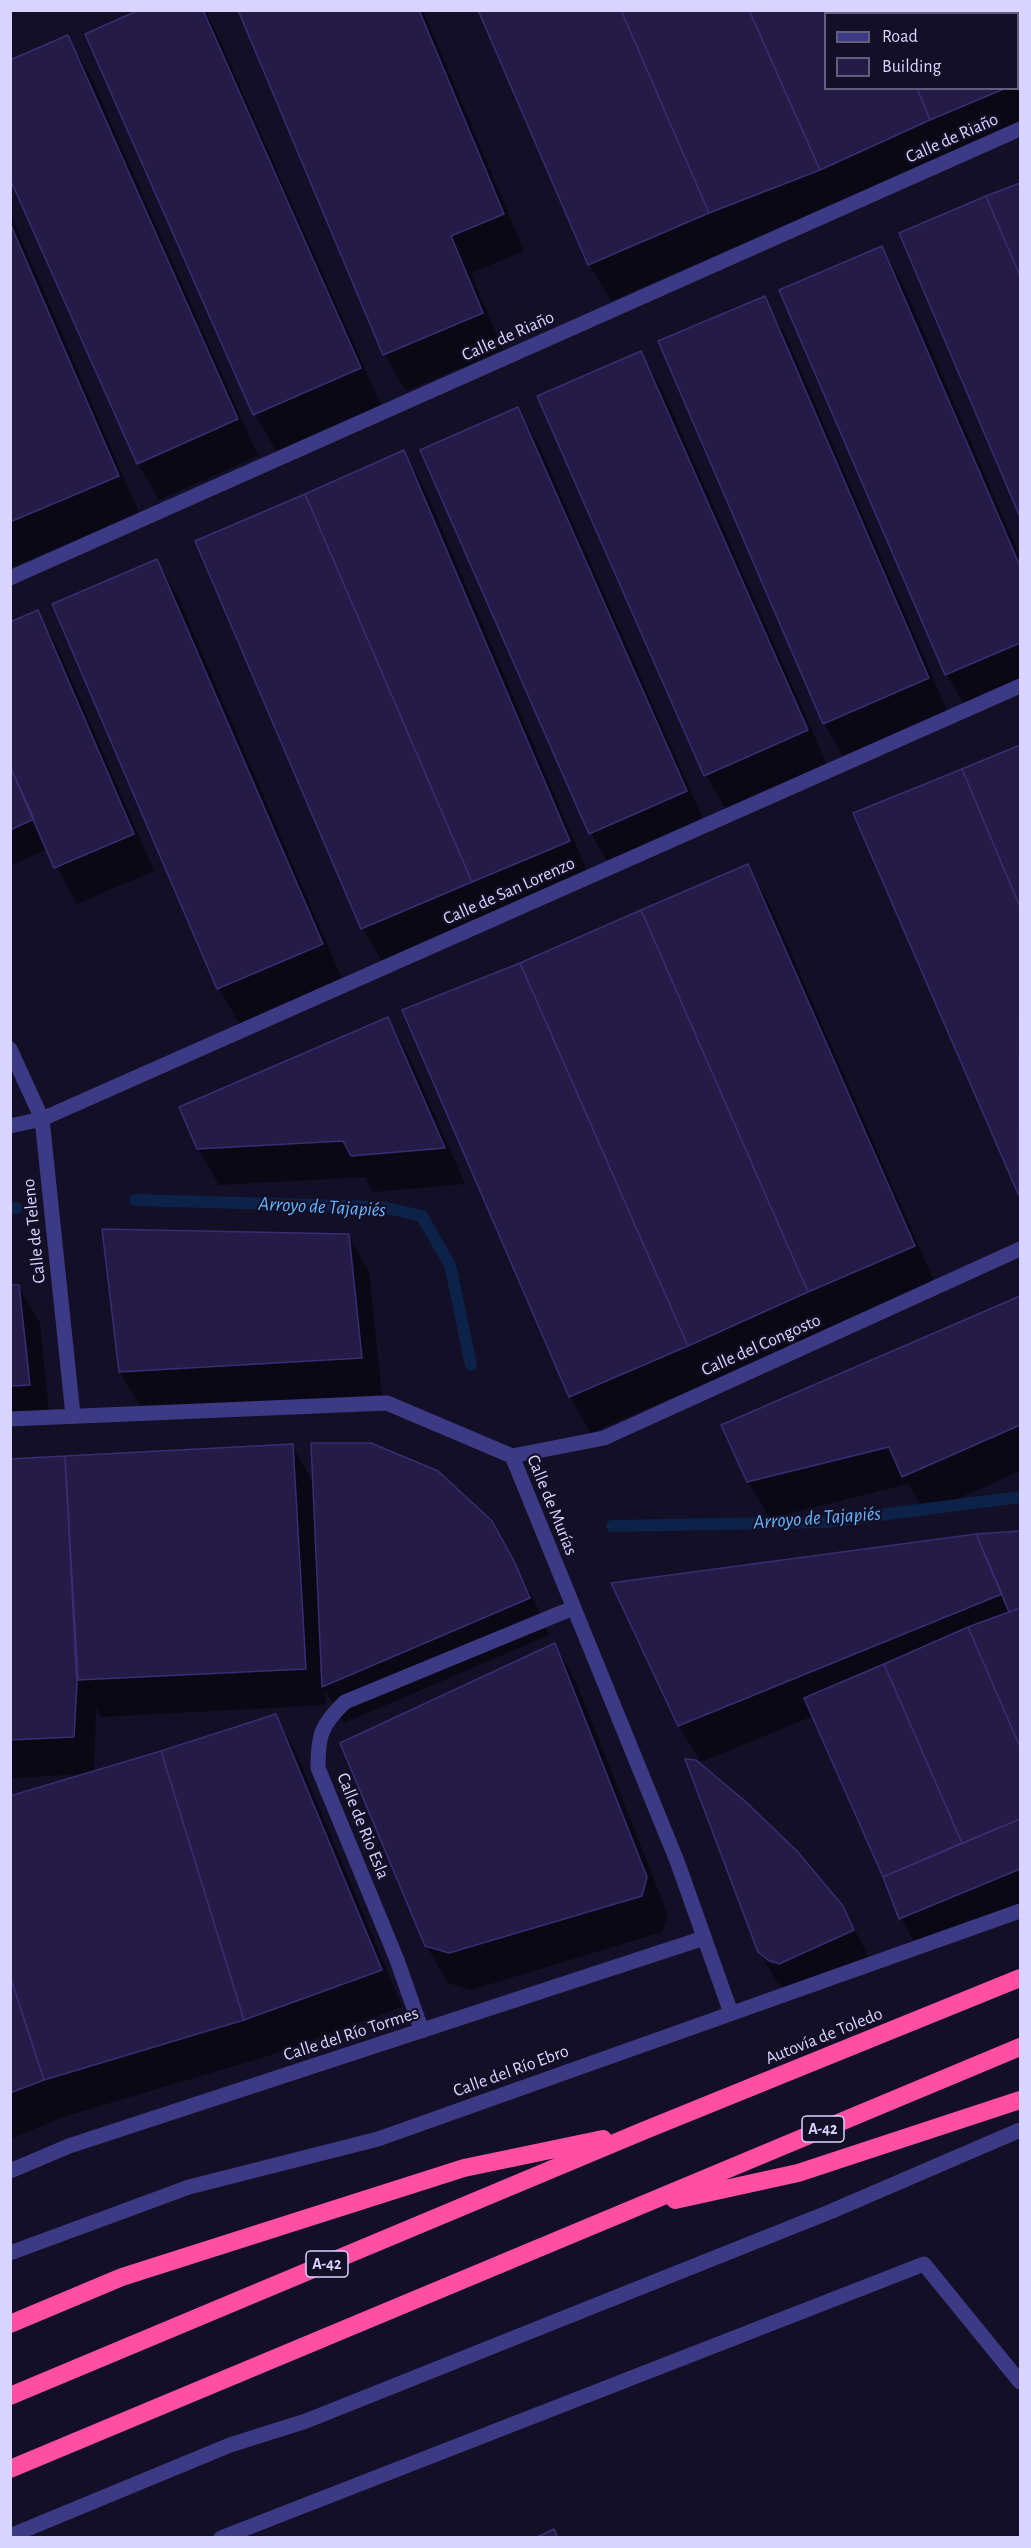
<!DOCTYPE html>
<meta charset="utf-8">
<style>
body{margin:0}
#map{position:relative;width:1031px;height:2548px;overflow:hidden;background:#130f26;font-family:"Alegreya Sans",sans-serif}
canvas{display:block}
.frame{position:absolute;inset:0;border:12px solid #d9d4ff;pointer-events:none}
.legend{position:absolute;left:824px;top:12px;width:195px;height:78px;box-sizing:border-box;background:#130f26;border:2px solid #625e7d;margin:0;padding:8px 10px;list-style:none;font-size:18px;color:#d9d4ff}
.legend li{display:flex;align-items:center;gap:12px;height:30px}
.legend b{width:30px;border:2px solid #625e7d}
</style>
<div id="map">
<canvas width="1031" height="2548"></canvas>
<div class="frame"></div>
<ul class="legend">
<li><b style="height:8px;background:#3d3a85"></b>Road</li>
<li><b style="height:16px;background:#241b47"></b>Building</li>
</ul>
</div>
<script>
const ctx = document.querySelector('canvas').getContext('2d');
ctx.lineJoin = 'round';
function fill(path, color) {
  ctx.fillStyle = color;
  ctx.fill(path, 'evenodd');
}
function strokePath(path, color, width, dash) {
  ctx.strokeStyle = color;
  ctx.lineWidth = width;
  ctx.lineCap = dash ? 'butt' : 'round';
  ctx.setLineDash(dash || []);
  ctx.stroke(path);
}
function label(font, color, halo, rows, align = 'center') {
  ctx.font = font + ' "Alegreya Sans",sans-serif';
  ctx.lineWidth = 4.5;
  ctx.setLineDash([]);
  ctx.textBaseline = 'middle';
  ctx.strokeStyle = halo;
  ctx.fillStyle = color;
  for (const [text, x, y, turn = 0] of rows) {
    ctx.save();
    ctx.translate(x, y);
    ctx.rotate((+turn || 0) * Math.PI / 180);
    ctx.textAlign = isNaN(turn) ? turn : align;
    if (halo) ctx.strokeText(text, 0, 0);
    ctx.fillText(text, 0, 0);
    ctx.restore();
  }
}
const shadow = new Path2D(`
 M142,10H205L213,25L381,405L276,451L255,414Z
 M240,10H423L524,251L471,273L503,350L406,391L384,354Z
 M479,10H1002L1003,14H826V88H1018V46L1020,53V128L842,206L730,249L611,301L589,264Z
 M67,37L89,73L258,456L159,500L138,463Z
 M1020,185V514L901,234Z
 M10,213L139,513L10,568Z
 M882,247L903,284L1020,557V689L968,711L947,675L781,290Z
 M764,298L785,334L949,715L845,760L824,723Z
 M640,353L662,389L828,767L727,812L706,775L539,397Z
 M518,409L539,445L707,828L612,870L591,833L422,451Z
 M404,452L425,489L590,878L384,965L363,929L197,542Z
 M157,561L178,597L343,981L240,1025L219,988Z
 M37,612L58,648L154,871L77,904L48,849L10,866V624Z
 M1020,746V1196L855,814Z
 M747,866L769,903L935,1283L591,1433L570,1397L404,1011L521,964Z
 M388,1019L409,1056L465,1184L373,1192L365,1177L219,1185L198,1148Z
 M348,1235L369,1272L382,1395L141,1408L120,1372Z
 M10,1286H18L40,1323L50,1421L10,1424Z
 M1020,1298V1471L925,1513L908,1484L770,1518L748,1482L723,1426Z
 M292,1445L314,1484L512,1559L535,1602L549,1635L344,1723L325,1690L326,1705L101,1717L96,1708L94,1773L275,1716L296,1752L402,2007L265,2057L66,2116L10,2139V1798L86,1774L10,1778V1462Z
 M1020,1533V1904L917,1947L901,1918L813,1716L701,1762L679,1726L613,1584L978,1535Z
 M555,1645L576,1682L668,1915L662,1932L471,1990L448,1983L426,1945Z
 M842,1906L870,1959L786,1989L776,1981L759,1951ZM765,1956L775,1964L773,1966L765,1960Z`);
const stream = new Path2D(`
 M135,1200L382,1207L422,1216L450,1265L471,1365
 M10,1208H17
 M612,1526L826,1522L1020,1497`);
const building = new Path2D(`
 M139,10H203L361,368L253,415L85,34Z
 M238,10H419L504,214L451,236L483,313L383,355Z
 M478,10H621L709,213L588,265Z
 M621,10H749L820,170L709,213Z
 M749,10H883L885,14H826V88H917L930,120L820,170Z
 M883,10H998L1000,14H885Z
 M68,35L238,419L137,464L10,179V60Z
 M1018,54L1020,61V82L1018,84Z
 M917,88H1006L930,120Z
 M1020,183V276L986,196Z
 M986,196L1020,276V517L899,233Z
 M10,223L119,476L10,522Z
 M882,246L1020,566V643L945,675L779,290Z
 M765,296L929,678L823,724L658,341Z
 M641,351L808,730L704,776L537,396Z
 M518,407L687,791L589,834L420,450Z
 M404,450L570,841L472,882L305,494Z
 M305,494L472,882L361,929L195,541Z
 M157,559L323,944L217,989L52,604Z
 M38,610L134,834L54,868L10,766V622Z
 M1020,745V907L962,769Z
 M10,766L34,819L10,830Z
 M962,769L1020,907L1019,1196L853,813Z
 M748,864L915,1246L808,1292L641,910Z
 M641,910L808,1292L688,1346L520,963Z
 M520,963L688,1346L569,1397L402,1010Z
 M388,1017L445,1148L351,1156L343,1141L197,1149L179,1107Z
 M102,1229L349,1234L362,1358L119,1372Z
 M10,1285H19L30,1385L10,1386Z
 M1020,1296V1425L902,1477L889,1447L747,1482L721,1425Z
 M311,1443H371L438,1471L492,1521L515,1563L530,1598L322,1687Z
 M293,1444L306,1669L78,1680L65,1456Z
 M65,1456L77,1684L74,1737L10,1740V1459Z
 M1020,1531V1608L1009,1612L976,1534Z
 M976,1534L1002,1594L678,1726L611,1583Z
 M1020,1608V1747L968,1627Z
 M968,1627L1020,1747V1819L962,1843L884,1664Z
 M555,1643L647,1877L642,1896L449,1953L425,1946L340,1743Z
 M884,1664L962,1843L883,1877L804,1698Z
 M276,1714L382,1970L244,2020L161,1751Z
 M161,1751L244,2020L44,2080L10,1976V1796Z
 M685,1759L696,1760L745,1801L797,1851L843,1906L854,1930L779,1964L768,1960L758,1952Z
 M1020,1819V1869L899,1919L883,1877Z
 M10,1976L44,2080L10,2093Z
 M554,2529L558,2538H535Z`);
const lane = new Path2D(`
 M422,2031L397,1960L318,1768C318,1735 321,1725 345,1702L573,1608
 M10,2171L69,2146L704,1938
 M10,2253L189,2187L378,2139L1020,1911
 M221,2538L924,2264L1020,2382`);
const street = new Path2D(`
 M10,578L1020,129
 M10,1049L42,1119L73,1415
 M10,1126L42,1119L1020,686
 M10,1419L387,1403L512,1456L677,1861L731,2013
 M512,1456L604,1438L1020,1249
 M10,2536L230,2445L306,2421L832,2211L1020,2130`);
const highway = new Path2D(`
 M675,2200L798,2173L1020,2100
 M10,2324L122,2277L464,2168L603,2139
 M10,2396L643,2131L1020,1978
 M10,2469L1020,2047`);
const shields = [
 [823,2129,42],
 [327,2264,42]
];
const shieldNames = [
 ["A-42",823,2129],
 ["A-42",327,2264]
];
const streetNames = [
 ["Calle de Riaño",952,138,-24],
 ["Calle de Riaño",508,336,-24],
 ["Calle de San Lorenzo",509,891,-24],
 ["Calle de Teleno",34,1231,-96],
 ["Calle del Congosto",761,1345,-24],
 ["Calle de Murías",552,1505,68],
 ["Calle de Rio Esla",363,1826,68],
 ["Calle del Río Tormes",351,2034,-18],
 ["Autovía de Toledo",824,2036,-22],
 ["Calle del Río Ebro",511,2071,-20]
];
const waterNames = [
 ["Arroyo de Tajapiés",322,1207,3],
 ["Arroyo de Tajapiés",817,1518,-4]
];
fill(shadow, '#0007');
strokePath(stream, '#0c2248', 12);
fill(building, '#241b47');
strokePath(building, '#3b2d73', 1.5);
strokePath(lane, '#3d3a85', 15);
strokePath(street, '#3d3a85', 15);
strokePath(highway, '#ff4fa3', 18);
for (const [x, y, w] of shields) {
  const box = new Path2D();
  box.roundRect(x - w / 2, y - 13, w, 26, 4.5);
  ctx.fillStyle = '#130f26';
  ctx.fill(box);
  strokePath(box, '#d9d4ff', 1.5);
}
label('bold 16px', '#d9d4ff', null, shieldNames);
label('18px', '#d9d4ff', '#130f26', streetNames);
label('italic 20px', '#62b6ff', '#130f26', waterNames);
</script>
